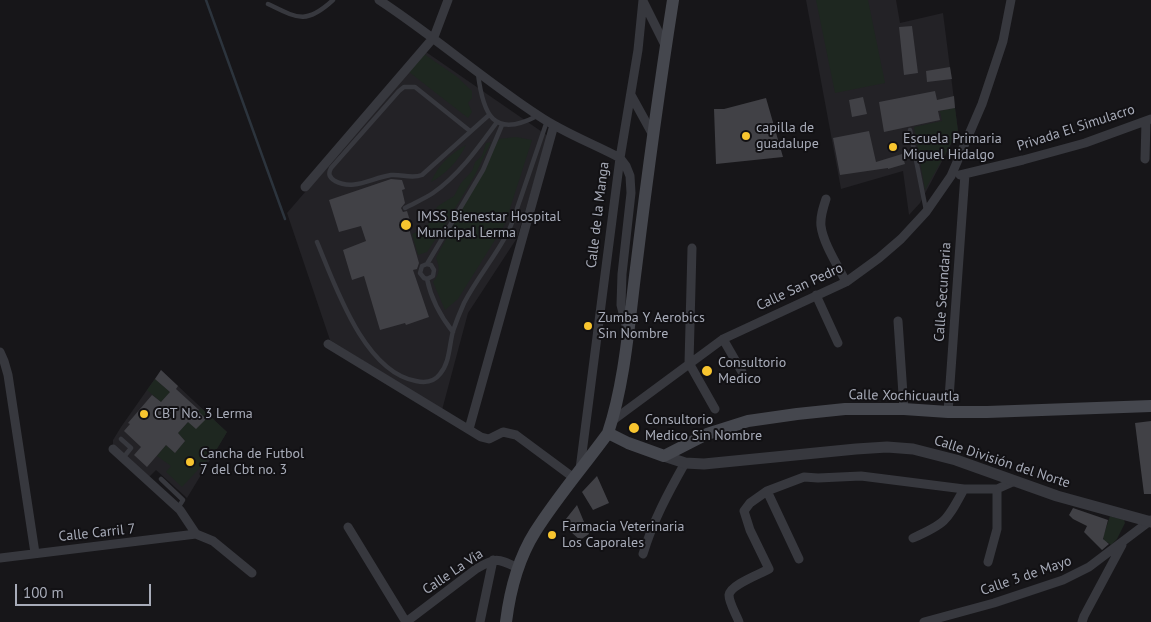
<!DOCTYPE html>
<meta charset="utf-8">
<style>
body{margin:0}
#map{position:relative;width:1151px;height:622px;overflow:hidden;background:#171619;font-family:"PT Sans",sans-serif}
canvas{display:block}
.scale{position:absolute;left:15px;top:584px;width:136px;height:22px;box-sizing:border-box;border:2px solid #a8acb9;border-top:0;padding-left:6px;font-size:15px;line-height:18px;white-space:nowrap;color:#a8acb9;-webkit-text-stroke:4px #121114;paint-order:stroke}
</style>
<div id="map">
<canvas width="1151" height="622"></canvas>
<div class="scale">100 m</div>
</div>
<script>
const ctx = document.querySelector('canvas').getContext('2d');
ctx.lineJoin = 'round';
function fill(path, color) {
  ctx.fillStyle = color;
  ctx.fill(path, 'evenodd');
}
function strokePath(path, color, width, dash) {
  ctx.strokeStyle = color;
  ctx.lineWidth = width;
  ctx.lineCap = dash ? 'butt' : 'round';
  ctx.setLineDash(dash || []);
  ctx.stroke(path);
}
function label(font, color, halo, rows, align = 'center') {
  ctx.font = font + ' "PT Sans",sans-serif';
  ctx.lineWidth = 4;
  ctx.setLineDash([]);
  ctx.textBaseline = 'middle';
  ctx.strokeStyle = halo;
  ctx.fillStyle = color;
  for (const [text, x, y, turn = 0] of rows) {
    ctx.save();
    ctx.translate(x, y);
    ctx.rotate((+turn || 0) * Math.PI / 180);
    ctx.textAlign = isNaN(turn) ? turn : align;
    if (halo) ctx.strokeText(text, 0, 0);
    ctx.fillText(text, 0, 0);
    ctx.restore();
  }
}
const built = new Path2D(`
 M806,0H896L900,23L943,13L958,131L920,203L909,215L903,171L841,189Z
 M426,52L548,136L517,238L468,313L442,410L330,340L287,213Z
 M161,370L227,432L187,498L156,470L149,477L113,445V440L121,427Z`);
const green = new Path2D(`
 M816,0H868L885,83L835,93Z
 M424,54L456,76L472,91V98L468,103L472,112L468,118L409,72Z
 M955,108L958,131L925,190L914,127L942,121L940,111Z
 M516,137L532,140L505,224L458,299L445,310L433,282C440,274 440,268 436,258L499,139Z
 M491,142L475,175L445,225L427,252L418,255L412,234L424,229L433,218L435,210L438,206L454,196L461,183L472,171L475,162L482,156L486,143Z
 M466,145C459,160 446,174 431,182C438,165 450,154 466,145Z
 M155,379L170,392L161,402L147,390Z
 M201,408L227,432L211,459L209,458L182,487L166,472L171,466L157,456L166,445L175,453L185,441L178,433Z
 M1110,516L1124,520L1125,523L1117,539L1111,545L1107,542L1105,544L1103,537Z`);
const stream = new Path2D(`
 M206,0L285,219`);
const building = new Path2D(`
 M912,26L918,73L904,75L899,27Z
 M950,67L952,79L927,82L926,71Z
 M935,91L937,100L954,96L955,108L938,111L940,120L884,132L879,102Z
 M863,97L867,114L852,117L849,100Z
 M766,98L783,157L716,164L714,109H724Z
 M869,131L876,162L902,154L905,164L888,169V168L840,175L833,138Z
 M391,179L402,180L405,189L402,190L405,203L401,208L403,212L407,211L411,224L408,225L419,263L417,269L413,270L429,317L406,325L405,323L380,330L364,276L352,280L343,250L366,241L361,226L339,232L329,200Z
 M161,370L178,386L176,389L199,410L198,411L206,419L196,429L188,422L187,423L178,433L185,441L175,453L166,445L147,467L134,455L141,447L124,431L130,424L128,423L152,395L161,402L170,392L155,379Z
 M1151,421V494H1144L1135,423Z
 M597,476L609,503L593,510L582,492Z
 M577,505L589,534L580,540L562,524Z
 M1073,508L1108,520L1103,539L1109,544L1102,550L1084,532L1087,526L1073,519L1069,515Z`);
const service = new Path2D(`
 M268,4C297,18 306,25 333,0
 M478,74C483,114 493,139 537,116
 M910,130L926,210
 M470,131L415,87H404L399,91L331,168C328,174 329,177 335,181C354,191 371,178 391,175C402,174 411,179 422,175L489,115
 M405,208C414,203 424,199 433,193C459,175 478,148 497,122
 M317,242C335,285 364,372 416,381C425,383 434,382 440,374C450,362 449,346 453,331C456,322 460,312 464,303C477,278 495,257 508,232C513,222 516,211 520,200C529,174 538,148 547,121
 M427,264L483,170L502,125
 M427,279L433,276L434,270L431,265L427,264L422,266L420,273L424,278L427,279C431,298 441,317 453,332
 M121,439L131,448L123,458
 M161,479L183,500L178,508`);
const minor = new Path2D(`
 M379,0C434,36 484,80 539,116C564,133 594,144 620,158L626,166L630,176L631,193L622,274L621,305L627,329
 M643,1L665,45
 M631,95L653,135
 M1145,159L1146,121
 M960,175L1023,160L1085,143L1151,119
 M305,187L434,37L448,0
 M826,199C823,208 820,217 821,226C823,243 838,266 846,282
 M692,248L689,363L715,409
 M816,295L838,343
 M898,321L904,409
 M723,339L742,372
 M328,344L481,437L489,439L503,432L516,435L574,478
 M0,352L4,361L8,375L35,553
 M948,412L965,174
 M612,421L723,339L846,282L879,258L901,239L926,212L951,176L982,104L1003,41L1011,0
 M469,429L554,125
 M113,449L180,510L196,534L213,541L252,573
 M580,469L620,158L638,50L643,0
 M767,491L799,559
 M348,527L406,622
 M913,538C947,523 947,520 964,489
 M643,554C653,521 668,493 685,463
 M0,558L196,534
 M988,562L997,529V489
 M406,622L476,569C496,557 497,558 518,568
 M480,622L493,560
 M739,622C736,614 729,603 729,595C730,585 760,574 769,569L750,530L744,511L750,503L767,491L804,477L818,478L861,476L964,489H997L1015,481
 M924,622L994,603L1063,580L1089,567L1151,520
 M1082,622L1084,616L1122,545`);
const tertiary = new Path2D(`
 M664,456L685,463L704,464L856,449L887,447L913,449L956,460L1057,496L1151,522`);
const secondary = new Path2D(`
 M608,433L628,443L664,456L707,434L748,421L797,414L845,409H904L948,412H987L1151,406
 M506,622C510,590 518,559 535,532C557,497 584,466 608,433C625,382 629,322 636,268C647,178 659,89 673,0`);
const markers = [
 [746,136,5,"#f8c52f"],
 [893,147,5,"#f8c52f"],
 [406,225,6,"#f8c52f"],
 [588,326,5,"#f8c52f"],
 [707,371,6,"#f8c52f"],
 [144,414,5,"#f8c52f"],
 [634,428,6,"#f8c52f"],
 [190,462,5,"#f8c52f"],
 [552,535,5,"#f8c52f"]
];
const poiNames = [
 ["capilla de",756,128],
 ["guadalupe",756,144],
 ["Escuela Primaria",903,139],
 ["Miguel Hidalgo",903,155],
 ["IMSS Bienestar Hospital",417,217],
 ["Municipal Lerma",417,233],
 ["Zumba Y Aerobics",598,318],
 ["Sin Nombre",598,334],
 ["Consultorio",718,363],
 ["Medico",718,379],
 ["CBT No. 3 Lerma",154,414],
 ["Consultorio",645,420],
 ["Medico Sin Nombre",645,436],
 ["Cancha de Futbol",200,454],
 ["7 del Cbt no. 3",200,470],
 ["Farmacia Veterinaria",562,527],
 ["Los Caporales",562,543]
];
const streetNames = [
 ["Privada El Simulacro",1076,128,-18],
 ["Calle de la Manga",598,215,-83],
 ["Calle San Pedro",800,287,-25],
 ["Calle Secundaria",943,292,-86],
 ["Calle Xochicuautla",904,396,1],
 ["Calle División del Norte",1002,462,18],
 ["Calle Carril 7",97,533,-6],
 ["Calle La Vía",453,572,-34],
 ["Calle 3 de Mayo",1026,576,-19]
];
fill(built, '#232226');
fill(green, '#1e2720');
strokePath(stream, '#2c343d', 2.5);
fill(building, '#414146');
strokePath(service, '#37383e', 4.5);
strokePath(minor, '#37383e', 9);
strokePath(tertiary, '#37383e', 11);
strokePath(secondary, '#45474e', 12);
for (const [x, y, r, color] of markers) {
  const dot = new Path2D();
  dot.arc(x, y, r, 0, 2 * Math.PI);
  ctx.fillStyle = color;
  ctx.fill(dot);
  strokePath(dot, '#121114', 2);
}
label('14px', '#a8acb9', '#121114', poiNames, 'left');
label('14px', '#a8acb9', '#121114', streetNames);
</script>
